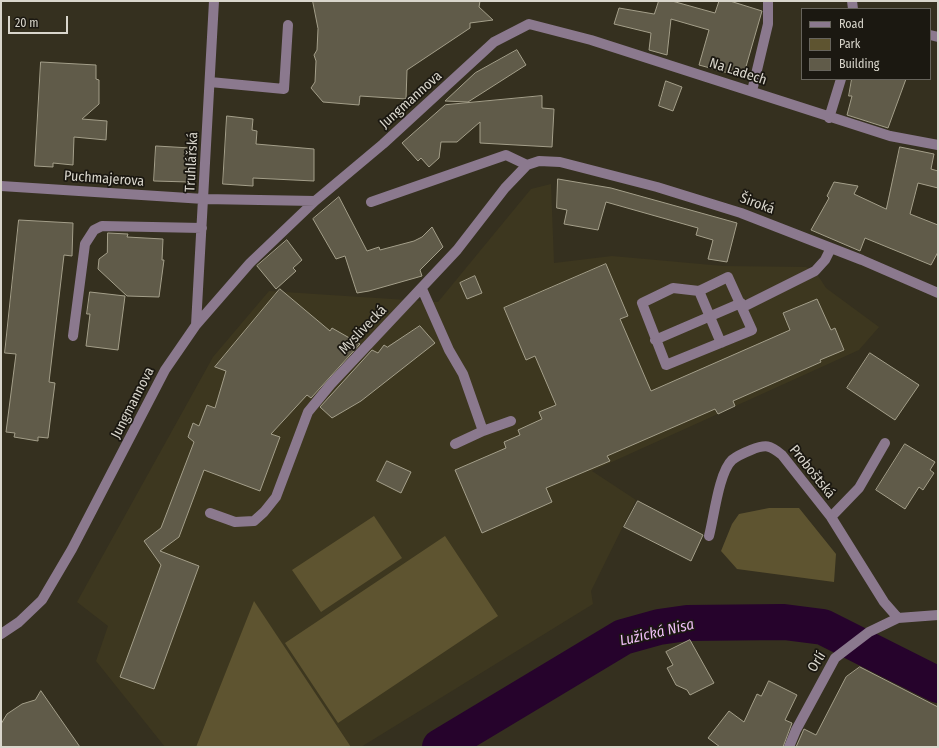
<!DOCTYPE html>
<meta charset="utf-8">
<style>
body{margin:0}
#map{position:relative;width:939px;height:748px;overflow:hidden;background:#35301f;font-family:"Fira Sans Condensed",sans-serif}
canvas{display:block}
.frame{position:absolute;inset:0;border:2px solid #d9d6cc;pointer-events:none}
.legend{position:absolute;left:801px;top:8px;width:130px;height:72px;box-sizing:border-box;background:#1b1811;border:1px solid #67645c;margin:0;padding:5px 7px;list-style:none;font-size:12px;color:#d9d6cc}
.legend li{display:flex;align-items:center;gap:8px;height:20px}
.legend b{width:20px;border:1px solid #67645c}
.scale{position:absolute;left:8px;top:16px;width:60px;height:18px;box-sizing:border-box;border:2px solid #d9d6cc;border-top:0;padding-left:5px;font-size:12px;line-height:14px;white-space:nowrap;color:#d9d6cc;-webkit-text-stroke:3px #1b1811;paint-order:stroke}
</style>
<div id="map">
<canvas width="939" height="748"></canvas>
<div class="frame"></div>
<ul class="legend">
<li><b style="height:5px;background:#8b798e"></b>Road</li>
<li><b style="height:11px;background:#5e5430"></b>Park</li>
<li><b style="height:11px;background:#605b49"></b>Building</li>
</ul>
<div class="scale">20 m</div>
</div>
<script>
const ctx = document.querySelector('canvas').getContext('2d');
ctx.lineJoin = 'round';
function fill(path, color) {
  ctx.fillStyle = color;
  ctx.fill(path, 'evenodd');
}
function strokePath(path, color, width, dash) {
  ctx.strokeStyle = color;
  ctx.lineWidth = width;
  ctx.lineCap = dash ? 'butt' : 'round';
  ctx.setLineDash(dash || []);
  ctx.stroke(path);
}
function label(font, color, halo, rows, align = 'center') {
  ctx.font = font + ' "Fira Sans Condensed",sans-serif';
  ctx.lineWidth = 3.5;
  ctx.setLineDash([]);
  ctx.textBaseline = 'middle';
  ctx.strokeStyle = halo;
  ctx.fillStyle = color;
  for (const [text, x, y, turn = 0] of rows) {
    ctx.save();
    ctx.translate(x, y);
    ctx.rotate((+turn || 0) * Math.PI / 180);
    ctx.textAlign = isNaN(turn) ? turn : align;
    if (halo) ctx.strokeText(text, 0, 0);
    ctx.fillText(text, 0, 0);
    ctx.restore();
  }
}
const built = new Path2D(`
 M551,184L554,263L612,256L723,266L806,267L815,271L826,288L879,327L859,350L592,471L636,500L591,591L593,604L361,747H351L254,602L196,747H165L96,661L108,626L77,602L213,357L269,291L438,302L531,189Z`);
const green = new Path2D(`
 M769,508H799L836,554L834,582L737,569L721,551L732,524L739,514Z
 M374,516L402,558L321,612L292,570Z
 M445,536L498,616L338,723L285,643Z
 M254,601L351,747H196Z`);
const river = new Path2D(`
 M440,747L623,637L659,627L687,623L784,622L823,627L938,685`);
const building = new Path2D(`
 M313,1H480L479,7L493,20L470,23V28L407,70L406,99L360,96L359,105L323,102L311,88L315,82L316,61L314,55L317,50L318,29Z
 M659,1H672L715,13L719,1H730L762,11L743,77L699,65L709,30L671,19L667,55L649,50L651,33L614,24L619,8L654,14Z
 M517,50L526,65L468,102L445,101L475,73Z
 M41,62L96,65V79L99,80V104L82,119L107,121L106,140L74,137L73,165L53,163V167L35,166Z
 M852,79H906L888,128L847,115L852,96H849Z
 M666,81L682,87L673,111L659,106Z
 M542,96V108L554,109L552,147L480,143V122L457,142H441L439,158L429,167L421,158L418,161L402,143L445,105Z
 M227,116L253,119L252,130L257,131L256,144L314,149V181L253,178V186L223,184Z
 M156,146L191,148L189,182L154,181Z
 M900,147L934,154L931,169L938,171V188L918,183L910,214L938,225V252L931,265L865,238L860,251L811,230L829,198L827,196L834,182L858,186L854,194L886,209Z
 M558,179L611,188L737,223L727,262L708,259L713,240L696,235L698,228L606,202L598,230L564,224L567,210L557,208Z
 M339,197L367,251L379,247L380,250L414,241L422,237L432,227L443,247L420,270L422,276L369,291L357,293L345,256L336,259L313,219Z
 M19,220L73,223L72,256L64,255L49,382L55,383L48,438L38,437V441L14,437L15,433L6,432L16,354L5,353Z
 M108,233L128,234L127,237L163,239L162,260H164L159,297L127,296L98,269L99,259L107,253Z
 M287,240L302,260L293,268L296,271L276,289L257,266Z
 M606,264L628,316L620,319L651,391L790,330L783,313L817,299L831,330L835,328L844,350L820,360L821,362L733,401L735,406L718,414L715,409L607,456L610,461L546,488L552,502L482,533L455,470L506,448L504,442L520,435L518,430L542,419L539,412L556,405L535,356L526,360L504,308Z
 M475,276L482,293L467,299L460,283Z
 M280,289L330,331L332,328L360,344L311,398L307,395L271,434L280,437L260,491L204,470L179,537L160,551L199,566L154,689L120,677L161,565L144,541L161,528L194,442L188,437L193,423L199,426L207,405L215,408L226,371L215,367Z
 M90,292L125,296L118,350L86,346L90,314H87Z
 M420,326L435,343L361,401L332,418L320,407L372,350L378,353L384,345L387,347Z
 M870,353L919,385L895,420L847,388Z
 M905,444L935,462L930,470L934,473L923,490L919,487L905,509L876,490Z
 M387,461L411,472L401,493L377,481Z
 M638,501L703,535L691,561L624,527Z
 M690,640L714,683L690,695L687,690L676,685L667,668L673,665L666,652Z
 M860,667L938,707V747H796L804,729L816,735L846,677Z
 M769,681L797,695L785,720L792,723L783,747H720L708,738L729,711L744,722L757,694L761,696Z
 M41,691L80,747H1V724L7,714L22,704L35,700Z`);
const minor = new Path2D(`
 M852,1L853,9
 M930,35L938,37
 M210,82L284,89L288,25
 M752,91L768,24V1
 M829,118L841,79
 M1,186L204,199L315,201
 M371,202L506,155L527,165
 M728,277L752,330L666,365L642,303L673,288L699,291Z
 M422,289L449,350L463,374L483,431L455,444
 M699,291L721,343
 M743,307L815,271L825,260L831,248
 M196,325L214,1
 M73,336L85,244L94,230L102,226L202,228
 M655,340L741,303
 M483,431L511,421
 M210,513L235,522L254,521L264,512L276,497L308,412L331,384L457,250L505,188L527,165L539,161L560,162L657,187L741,213L862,260L938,293
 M831,517L859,488L885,443
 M709,536C714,517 719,472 732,460C737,456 746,452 751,450C766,444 770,445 782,455L831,517L884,602L898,618
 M1,634L19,622L42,600L72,549L165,370L196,325L250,263L315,201L383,144L494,42L529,24L591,40L890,136L938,145
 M789,747L796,730L835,658L869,632L898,618L938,615`);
const streetNames = [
 ["Na Ladech",738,72,18],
 ["Jungmannova",411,100,-42],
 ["Truhlářská",192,162,-87],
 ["Puchmajerova",104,179,4],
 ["Široká",757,204,20],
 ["Myslivecká",363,330,-46],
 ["Jungmannova",133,403,-63],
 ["Proboštská",812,472,51],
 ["Orlí",817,662,-58]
];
const waterNames = [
 ["Lužická Nisa",657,633,-13]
];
fill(built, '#3d371f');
fill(green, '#5e5430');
strokePath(river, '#26032c', 36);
fill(building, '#605b49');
strokePath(building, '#a49f8a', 1);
strokePath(minor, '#8b798e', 10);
label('14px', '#d9d6cc', '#1b1811', streetNames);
label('italic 15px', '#eebef6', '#1b1811', waterNames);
</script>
